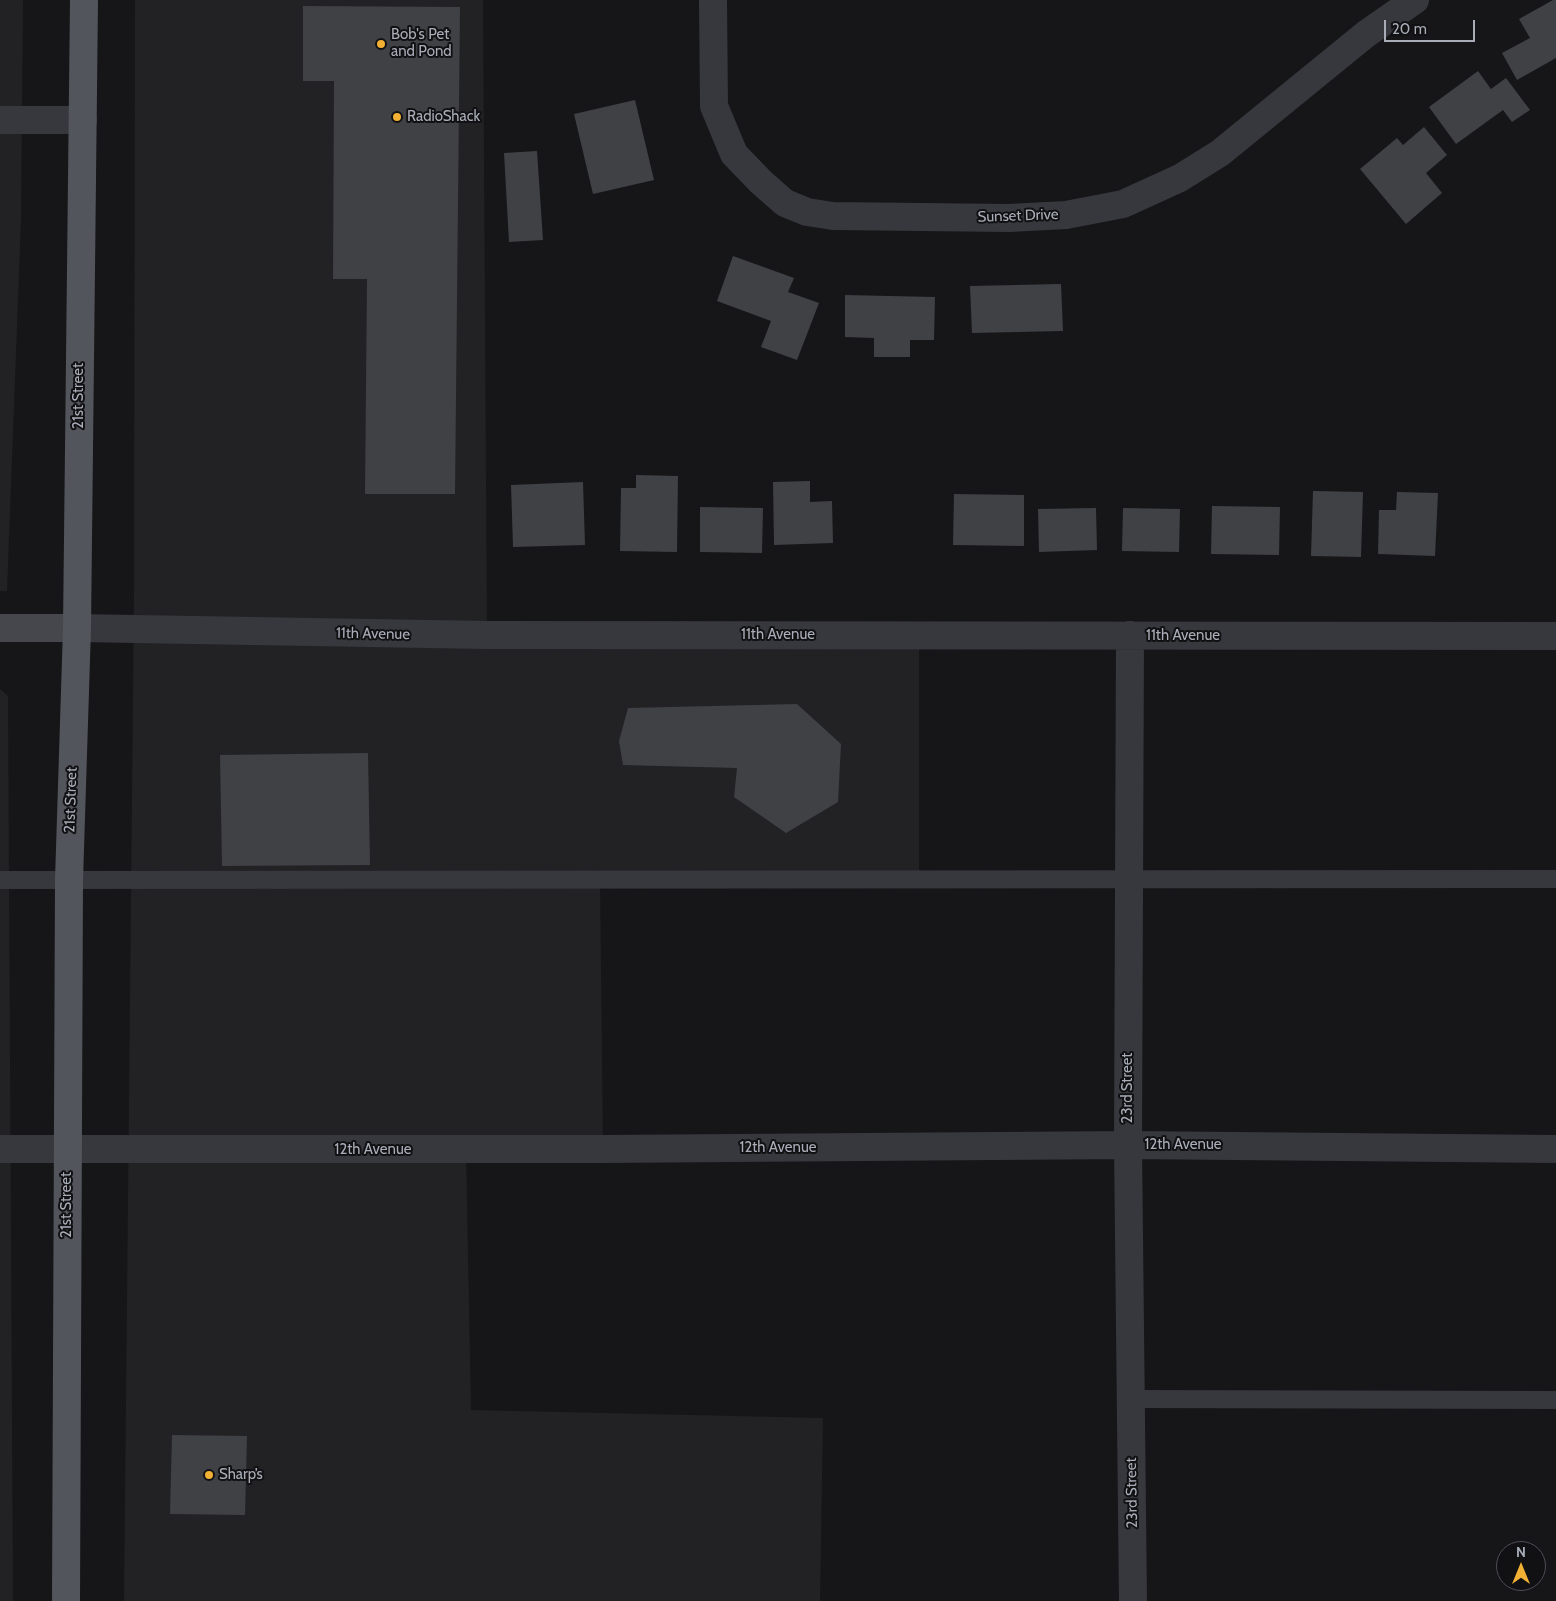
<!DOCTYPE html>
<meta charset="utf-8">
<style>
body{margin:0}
#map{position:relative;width:1556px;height:1601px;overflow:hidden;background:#161618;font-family:Cabin,sans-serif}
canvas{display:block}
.north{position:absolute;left:1496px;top:1541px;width:50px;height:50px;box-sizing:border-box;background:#111113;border:1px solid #4d4f55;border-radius:50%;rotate:0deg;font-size:14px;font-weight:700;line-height:20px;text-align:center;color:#a8adb8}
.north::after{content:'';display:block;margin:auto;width:18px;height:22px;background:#f2b134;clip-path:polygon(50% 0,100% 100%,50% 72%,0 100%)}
.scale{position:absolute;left:1384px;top:20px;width:91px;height:22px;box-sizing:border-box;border:2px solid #a8adb8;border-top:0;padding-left:6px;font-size:15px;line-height:18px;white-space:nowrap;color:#a8adb8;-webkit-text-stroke:4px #111113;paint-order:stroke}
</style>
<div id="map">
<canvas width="1556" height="1601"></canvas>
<div class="north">N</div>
<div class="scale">20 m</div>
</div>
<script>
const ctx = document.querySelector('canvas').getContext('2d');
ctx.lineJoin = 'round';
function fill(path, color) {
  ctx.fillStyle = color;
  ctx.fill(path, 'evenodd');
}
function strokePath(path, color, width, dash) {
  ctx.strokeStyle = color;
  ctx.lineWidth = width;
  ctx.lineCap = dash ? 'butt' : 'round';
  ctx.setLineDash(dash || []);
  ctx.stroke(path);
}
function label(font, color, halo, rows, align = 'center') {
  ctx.font = font + ' Cabin,sans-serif';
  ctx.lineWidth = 4;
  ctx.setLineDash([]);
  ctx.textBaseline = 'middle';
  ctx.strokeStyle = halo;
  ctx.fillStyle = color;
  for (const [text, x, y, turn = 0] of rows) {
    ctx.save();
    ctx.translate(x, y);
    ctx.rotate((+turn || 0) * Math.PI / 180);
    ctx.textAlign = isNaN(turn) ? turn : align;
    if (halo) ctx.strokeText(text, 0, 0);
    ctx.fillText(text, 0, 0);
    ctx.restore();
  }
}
const built = new Path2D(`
 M0,0H23L21,220L7,591H0Z
 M135,0H483L487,635H919V881H600L603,1149L466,1150L471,1410L823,1418L820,1601H124L134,595Z
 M0,689L8,696L13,1601H0Z`);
const building = new Path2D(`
 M1553,0H1556V58L1517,80L1502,53L1530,38L1519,19Z
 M303,6L460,7L455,494H365L367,279H333L334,81H303Z
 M1478,71L1491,89L1506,78L1530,110L1512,122L1503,110L1456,144L1429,107Z
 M635,100L654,180L593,194L574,114Z
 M1424,127L1447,155L1426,173L1442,193L1406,224L1360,169L1397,138L1403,145Z
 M537,151L543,240L509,242L504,153Z
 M733,256L794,278L788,292L819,303L797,360L761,347L771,321L717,301Z
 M1061,284L1063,331L972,333L970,286Z
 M845,295L935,297L934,340H910V357H874V338L845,337Z
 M636,475L678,476L677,552L620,551L621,488H636Z
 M810,481V502L832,501L833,543L774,545L773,482Z
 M583,482L585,545L513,547L511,485Z
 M1313,491L1363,492L1361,557L1311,556Z
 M1397,492L1438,493L1435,556L1378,554L1379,510H1396Z
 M954,494L1024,495V546L953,545Z
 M1212,506L1280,507L1279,555L1211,554Z
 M700,507L763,508L762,553L700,552Z
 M1096,508L1097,550L1039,552L1038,509Z
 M1123,508L1180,509L1179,552L1122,551Z
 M797,704L841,744L838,802L786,833L734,797L737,768L623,765L619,741L628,708Z
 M368,753L370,865L222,866L220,755Z
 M172,1435L247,1436L245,1515L170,1514Z`);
const lane = new Path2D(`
 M0,880L1556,879
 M1131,1399L1556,1400`);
const street = new Path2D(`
 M713,0L714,106L734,154L761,182L785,203L807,212L833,216L1009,218L1066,215L1123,204L1180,178L1220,153L1366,34L1415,0
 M0,120H83
 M77,628L487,635L1556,636
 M1130,635L1128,1145L1133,1601
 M0,1149H603L1128,1145L1556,1149`);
const secondary = new Path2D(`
 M0,628H77`);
const primary = new Path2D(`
 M66,1601L69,880L77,628L84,0`);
const markers = [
 [381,44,5,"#f2b134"],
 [397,117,5,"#f2b134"],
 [209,1475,5,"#f2b134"]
];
const poiNames = [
 ["Bob's Pet",391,35],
 ["and Pond",391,52],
 ["RadioShack",407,117],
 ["Sharp’s",219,1475]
];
const streetNames = [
 ["Sunset Drive",1018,216,-2],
 ["21st Street",79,396,-90],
 ["11th Avenue",373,634,1],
 ["11th Avenue",778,635],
 ["11th Avenue",1183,636],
 ["21st Street",71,800,-88],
 ["23rd Street",1128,1088,-90],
 ["12th Avenue",1183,1145],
 ["12th Avenue",778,1148],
 ["12th Avenue",373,1150],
 ["21st Street",67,1205,-90],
 ["23rd Street",1132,1493,-91]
];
fill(built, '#222225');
fill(building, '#404145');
strokePath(lane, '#37383d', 18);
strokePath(street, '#37383d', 28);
strokePath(secondary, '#45474d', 28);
strokePath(primary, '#53555c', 28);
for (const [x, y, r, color] of markers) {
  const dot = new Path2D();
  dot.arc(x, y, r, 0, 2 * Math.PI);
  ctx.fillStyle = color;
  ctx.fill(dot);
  strokePath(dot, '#111113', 2);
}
label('15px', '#a8adb8', '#111113', poiNames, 'left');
label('15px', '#a8adb8', '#111113', streetNames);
</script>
